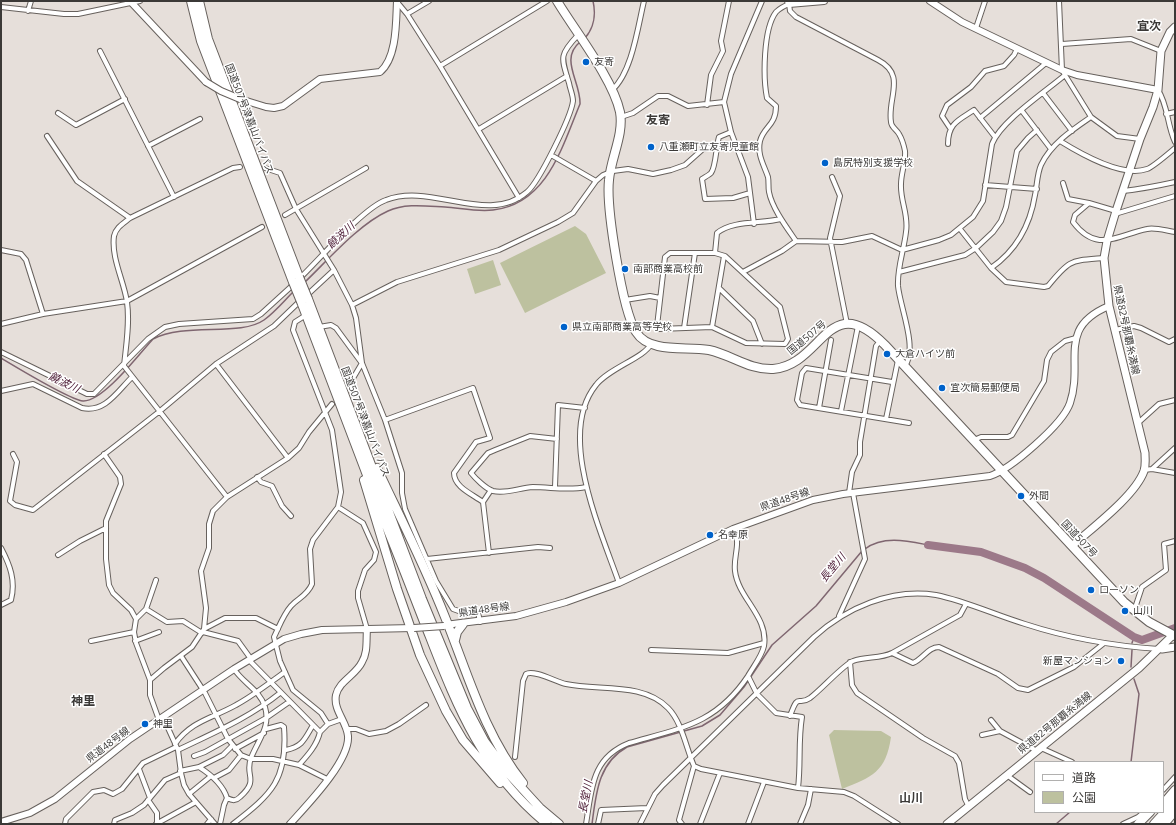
<!DOCTYPE html>
<meta charset="utf-8">
<style>
body{margin:0}
#map{position:relative;width:1176px;height:825px;overflow:hidden;background:#e6dfda;font-family:"Open Sans","Noto Sans JP",sans-serif}
canvas{display:block}
.frame{position:absolute;inset:0;border:2px solid #3b3937;pointer-events:none}
.legend{position:absolute;left:1034px;top:761px;width:130px;height:52px;box-sizing:border-box;background:#fff;border:1px solid #b1b0af;margin:0;padding:5px 7px;list-style:none;font-size:12px;color:#3b3937}
.legend li{display:flex;align-items:center;gap:8px;height:20px}
.legend b{width:20px;border:1px solid #b1b0af}
</style>
<div id="map">
<canvas width="1176" height="825"></canvas>
<div class="frame"></div>
<ul class="legend">
<li><b style="height:5px;background:#fff"></b>道路</li>
<li><b style="height:11px;background:#bdc19f"></b>公園</li>
</ul>
</div>
<script>
const ctx = document.querySelector('canvas').getContext('2d');
ctx.lineJoin = 'round';
function fill(path, color) {
  ctx.fillStyle = color;
  ctx.fill(path, 'evenodd');
}
function strokePath(path, color, width, dash) {
  ctx.strokeStyle = color;
  ctx.lineWidth = width;
  ctx.lineCap = dash ? 'butt' : 'round';
  ctx.setLineDash(dash || []);
  ctx.stroke(path);
}
function label(font, color, halo, rows, align = 'center') {
  ctx.font = font + ' "Open Sans","Noto Sans JP",sans-serif';
  ctx.lineWidth = 3;
  ctx.setLineDash([]);
  ctx.textBaseline = 'middle';
  ctx.strokeStyle = halo;
  ctx.fillStyle = color;
  for (const [text, x, y, turn = 0] of rows) {
    ctx.save();
    ctx.translate(x, y);
    ctx.rotate((+turn || 0) * Math.PI / 180);
    ctx.textAlign = isNaN(turn) ? turn : align;
    if (halo) ctx.strokeText(text, 0, 0);
    ctx.fillText(text, 0, 0);
    ctx.restore();
  }
}
const green = new Path2D(`
 M575,226L586,234L606,273L525,313L500,263Z
 M493,260L501,285L475,294L467,269Z
 M834,730L881,731L891,737C886,772 872,777 842,789L829,735Z`);
const stream = new Path2D(`
 M585,38C594,28 596,14 593,1
 M305,282C328,260 359,224 388,211C405,203 426,206 445,207C460,208 477,212 493,210C547,204 562,147 580,104C581,82 559,59 580,42
 M1,358C16,367 69,399 83,401C103,402 140,353 153,339C185,322 240,337 264,320C275,312 284,301 293,292
 M865,549C883,535 908,541 928,545
 M1132,643L1134,637
 M1131,667L1132,650
 M1131,762L1139,694L1134,679
 M592,824C596,794 598,763 627,747L702,726L720,715L744,687L772,645L816,606L862,551
 M1056,824L1070,812`);
const river = new Path2D(`
 M928,545L981,552L1025,568L1044,578L1134,637L1142,640L1175,628`);
const street = new Path2D(`
 M1059,1L1062,70L1065,75L1091,117L1117,136L1140,139
 M397,2L407,14L440,66L519,198
 M1,7L64,14H78L140,1
 M28,11L31,1
 M407,14L429,1
 M976,28L985,1
 M1062,44L1131,39L1161,51
 M100,51L174,197
 M440,66L547,1
 M612,90C632,73 638,26 644,1
 M1158,90C1168,105 1167,125 1175,142
 M1043,93L1072,131
 M707,105L711,75L723,51L721,41L729,1
 M1022,111L1051,149
 M58,113L76,125L125,99
 M1166,114L1175,112
 M621,117L633,113L658,96H668L688,106L724,102
 M980,118L1046,63
 M950,128L942,116L947,105L971,87L985,71L1004,66L1014,55L1017,49
 M479,129L567,76
 M731,132L719,137C716,146 716,167 711,173C709,175 705,177 702,179L705,199L733,198L750,193
 M47,136L77,181L130,218
 M1060,141C1081,154 1122,178 1147,169C1153,167 1169,153 1175,148
 M948,144C948,123 959,120 974,110L995,137
 M148,146L200,119
 M551,155L596,181
 M265,168L280,173L296,209L334,270L352,305L356,318L362,363L385,420L402,473V493L405,509L436,581L453,609L467,614L478,612L480,622
 M832,177L840,196L830,238L847,324
 M1063,183L1068,199L1089,203
 M985,185L1037,189
 M1123,191C1141,189 1157,186 1175,182
 M1116,211L1089,203L1075,215L1073,222C1097,254 1117,235 1147,229C1155,227 1167,231 1175,232
 M1115,214L1175,196
 M285,215L366,168
 M754,224L748,177L731,132L724,102L731,74L762,1
 M960,229L991,268C1017,250 1030,226 1035,195C1037,186 1037,174 1041,165C1051,144 1072,130 1091,117
 M796,241C787,228 772,208 769,192C768,187 769,182 768,177C764,165 757,155 760,141C764,126 776,126 776,106L767,98C763,78 763,29 776,12C780,8 784,6 789,4L790,11L796,17L878,60C907,75 887,98 891,122C891,127 897,130 899,134C902,139 904,146 905,151C906,162 901,173 901,184C900,201 909,215 906,232C904,250 897,268 898,286C900,307 918,348 905,366
 M1,250L21,254L26,260L43,314
 M670,253H715L725,256L780,307L788,339L785,344L746,343L712,327L659,329L657,326L665,257Z
 M715,253L717,233C733,220 761,224 781,219
 M991,268L1006,282L1044,287L1048,286C1070,259 1070,261 1104,258
 M743,272L782,251L796,241L842,242L872,236L902,250L939,240L951,235L973,217L983,201L992,144C1001,121 1045,92 1065,75
 M899,272L965,255L976,248L993,232L1001,221L1006,207L1017,151L1028,138L1037,130
 M299,279C319,260 363,208 386,200C431,182 488,226 527,192C539,182 571,117 573,101C573,95 570,89 569,83C561,57 559,55 578,35
 M719,288L753,321L762,344
 M306,296L334,270
 M625,300L650,296L660,298
 M352,305L397,282L499,250L558,222L573,213L596,181L603,175L613,171L628,169L653,174L671,170L685,165L703,149L716,146
 M306,315L295,322L293,330L332,430L341,492L338,507L313,540L310,549L312,584C307,596 298,598 291,606C283,615 279,627 274,637L280,661L293,690L321,713L328,724
 M1,324L43,314L127,301L262,227
 M319,327L331,325L336,328L361,362
 M712,327L724,256
 M684,328L695,253
 M1115,330L1134,326L1141,328L1169,342L1175,339
 M1,352L87,394H94L148,339L165,327L179,324L253,319L261,314L294,284
 M216,364L288,458
 M892,382L806,368L802,373L797,400L800,405L909,423
 M349,385L362,363
 M1,391L33,384L82,408C105,413 117,392 132,377
 M819,408L831,340
 M841,411L858,326
 M886,419L898,360
 M385,420L473,388L490,438L476,442L454,473C454,487 472,494 483,502L489,553
 M1138,423L1159,404L1175,400
 M557,439L530,436L495,450L488,453L471,473C475,478 486,489 493,491C506,494 519,488 533,487C551,487 568,491 586,487
 M974,440L981,437H1008L1012,435L1044,381L1047,360L1051,352L1065,341L1076,338
 M13,454L17,462L10,501L15,505L33,510L160,411L216,364L274,326L301,300
 M104,454L120,477L121,484L106,521V559L109,585L113,593L131,610L136,619L134,632L136,643L150,680V695L159,720
 M1152,469L1175,473
 M1144,470L1152,469L1175,448
 M257,477L261,482L272,486L282,506L291,516
 M555,487L558,405L585,408
 M849,493L852,472L860,455V442L876,346L880,341
 M227,497L124,366C126,345 130,323 127,302C124,281 111,258 114,236C116,227 124,223 130,218L233,168L240,167
 M483,502L491,490
 M338,507L363,523L376,552L374,560L365,570L358,591V598L367,629
 M733,529C742,542 733,556 735,571C738,598 769,617 764,646C762,656 753,667 748,676L757,694L776,713L802,717C798,742 801,764 798,788
 M1,548C10,565 16,581 11,600L1,605
 M58,555L80,541L106,528
 M427,559L538,547L550,548
 M619,583C601,531 556,434 596,385C609,368 644,358 651,344
 M146,609L167,622L183,621L202,633
 M1134,611L1142,587L1166,570L1164,544L1175,541
 M839,616L865,559L853,493
 M136,619L146,609L156,580
 M204,629L225,618H256L278,629
 M203,632L238,641L251,659
 M91,641L134,632
 M135,641L159,632
 M651,650L728,653L764,643
 M892,653L913,663C923,659 928,647 939,647L998,674L1018,688L1028,690L1074,667L1103,644
 M181,656L205,693L228,739L241,755L251,759H273L299,765L327,779
 M249,660L320,732C317,745 308,755 299,765
 M850,662L852,685L857,693L923,738L955,756L959,763L965,799L969,807
 M150,680L164,668L192,647L204,629L206,608L201,571L209,548V524L213,511L227,497L288,458L299,448L309,432L332,404
 M790,716C799,691 797,707 810,698C821,690 844,664 853,661C866,656 880,659 892,653L960,615L966,604
 M163,717L178,750L181,773L184,785L189,794L215,824
 M991,720L1000,731
 M346,729H356L369,734L386,731L399,724L426,705
 M320,732L328,724L342,719
 M982,735L1000,731L1037,751
 M175,744C191,721 213,718 236,705C253,696 269,683 285,672
 M1041,748L1072,762
 M235,749L264,733
 M178,750C213,733 249,718 280,693
 M286,750C303,746 304,740 313,725
 M194,756L205,752L266,718L289,702
 M515,757L523,681L526,674C534,669 556,682 566,684C599,691 643,682 668,708C682,722 686,748 694,766L701,769L798,788L844,792L854,796L898,824
 M199,767C210,774 223,785 227,798L224,805L220,824
 M139,769L150,798
 M180,771L199,767L223,755L232,746
 M1008,776L1030,792
 M214,778L229,770L241,755
 M1163,790L1175,777
 M189,794L211,776
 M227,798C233,801 236,801 240,797C260,779 244,776 251,758C258,740 271,727 265,707C260,690 243,683 234,669
 M148,800L157,813V823
 M65,824L66,819L93,792L104,790L113,794L122,789L143,763L176,747
 M114,824L115,820L132,813L144,805L165,780L181,773
 M156,824L196,802
 M207,824L211,819
 M233,824C272,794 288,779 284,727L281,725L266,729
 M586,824C592,789 591,758 629,743C681,728 716,724 748,676
 M598,824L601,810L647,808
 M640,824L655,794L663,785L814,637C846,608 891,588 936,595C966,601 995,615 1025,624C1068,638 1113,646 1159,649
 M682,824L679,820L694,766
 M700,824L720,773
 M748,824L764,782
 M800,824L808,805L811,789
 M1123,824L1138,817L1144,812`);
const secondary = new Path2D(`
 M130,1L206,82
 M788,1L789,4L824,1
 M930,1L962,22L1062,70L1077,75L1158,90
 M240,99L266,107L274,108L283,106L320,79L380,72C397,58 396,22 397,1
 M445,625L516,616L566,602L619,583L733,529L813,500L843,494L990,476C1011,469 1063,424 1070,403C1084,362 1056,328 1109,306
 M1,822L30,813L55,799L130,739L234,669L284,639L301,634L322,630L413,628
 M290,824C307,805 350,761 348,736C347,722 333,710 336,695C339,681 356,675 362,662C368,652 366,641 367,629`);
const primary = new Path2D(`
 M1072,546C1092,528 1135,496 1144,471C1146,465 1145,459 1145,453L1109,306L1104,258L1107,241L1116,211L1140,139L1153,107L1158,90L1161,51L1170,32L1175,27
 M1162,649L1175,647
 M947,824L1139,668L1173,635`);
const highway = new Path2D(`
 M191,1L201,41L293,282
 M199,1L208,39L299,277
 M557,1C575,31 613,79 620,112C624,135 611,157 609,180C606,207 622,309 636,332C641,340 649,344 658,346C675,350 693,347 709,350C732,355 749,370 773,369C823,365 828,287 885,345L1124,602L1149,622L1175,636
 M308,299L422,599L467,708L485,742L508,773L540,808L559,824
 M302,304C331,380 360,456 389,533C403,567 416,602 430,637C458,709 484,773 547,824
 M377,468C400,517 425,566 445,617C468,674 484,734 523,783
 M364,480L397,589L420,655L446,711L463,740L500,783
 M455,640L457,632L463,624
 M1163,804L1175,790
 M1138,824L1150,812
 M1154,824L1175,801
 M1164,824L1175,811`);
const secondaryBridge = new Path2D(`
 M206,82L221,91L240,99
 M414,628L444,626`);
const highwayBridge = new Path2D(`
 M299,277L308,299
 M293,282L302,304`);
const markers = [
 [586,62,4,"#0062ca"],
 [651,147,4,"#0062ca"],
 [825,163,4,"#0062ca"],
 [625,269,4,"#0062ca"],
 [564,327,4,"#0062ca"],
 [887,354,4,"#0062ca"],
 [942,388,4,"#0062ca"],
 [1021,496,4,"#0062ca"],
 [710,535,4,"#0062ca"],
 [1091,590,4,"#0062ca"],
 [1125,611,4,"#0062ca"],
 [1121,661,4,"#0062ca"],
 [145,724,4,"#0062ca"]
];
const poiNames = [
 ["友寄",594,62],
 ["八重瀬町立友寄児童館",659,147],
 ["島尻特別支援学校",833,163],
 ["南部商業高校前",633,269],
 ["県立南部商業高等学校",572,327],
 ["大倉ハイツ前",895,354],
 ["宜次簡易郵便局",950,388],
 ["外間",1029,496],
 ["名幸原",718,535],
 ["ローソン",1099,590],
 ["山川",1133,611],
 ["新屋マンション",1113,661,"right"],
 ["神里",153,724]
];
const streetNames = [
 ["国道507号津嘉山バイパス",249,119,69],
 ["県道82号那覇糸満線",1126,330,78],
 ["国道507号",807,338,-40],
 ["国道507号津嘉山バイパス",365,422,69],
 ["県道48号線",785,500,-19],
 ["国道507号",1079,539,47],
 ["県道48号線",484,610,-8],
 ["県道82号那覇糸満線",1055,723,-39],
 ["県道48号線",108,745,-37]
];
const waterNames = [
 ["饒波川",341,236,-43],
 ["饒波川",64,383,26],
 ["長堂川",833,568,-50],
 ["長堂川",586,797,-79]
];
const quarterNames = [
 ["宜次",1149,27],
 ["友寄",658,121],
 ["神里",83,702],
 ["山川",911,799]
];
fill(green, '#bdc19f');
strokePath(stream, '#7f6670', 1.5);
strokePath(river, '#9c7989', 8);
strokePath(street, '#67615d', 6);
strokePath(secondary, '#67615d', 8);
strokePath(primary, '#67615d', 9);
strokePath(highway, '#67615d', 10);
strokePath(street, '#fff', 4);
strokePath(secondary, '#fff', 6);
strokePath(primary, '#fff', 7);
strokePath(highway, '#fff', 8);
strokePath(secondaryBridge, '#67615d', 8, []);
strokePath(highwayBridge, '#67615d', 10, []);
strokePath(secondaryBridge, '#fff', 6);
strokePath(highwayBridge, '#fff', 8);
for (const [x, y, r, color] of markers) {
  const dot = new Path2D();
  dot.arc(x, y, r, 0, 2 * Math.PI);
  ctx.fillStyle = color;
  ctx.fill(dot);
  strokePath(dot, '#fff', 1.5);
}
label('10px', '#3b3937', '#fff', poiNames, 'left');
label('10px', '#3b3937', '#fff', streetNames);
label('italic 11px', '#52233c', '#fff', waterNames);
label('bold 12px', '#3b3937', '#fff', quarterNames);
</script>
